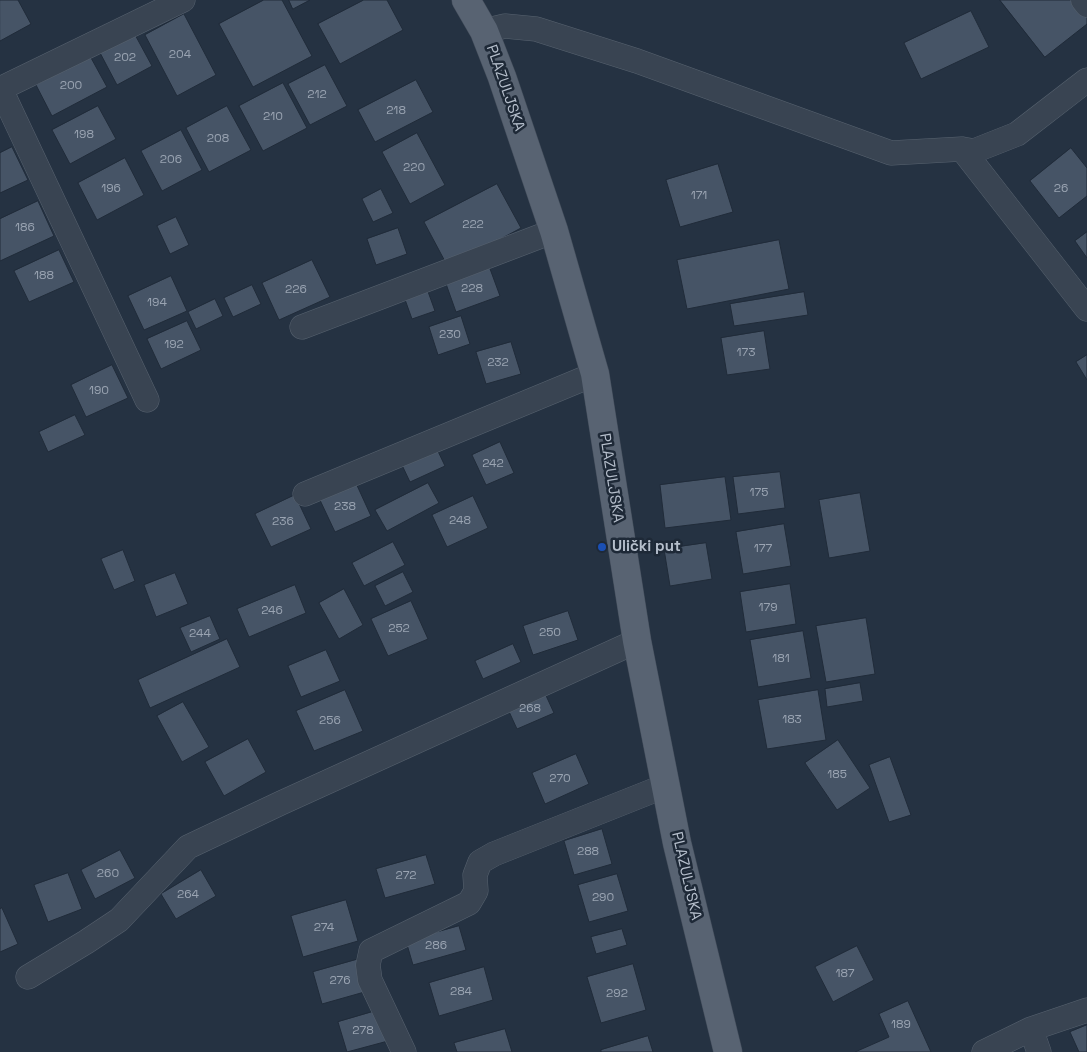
<!DOCTYPE html>
<meta charset="utf-8">
<style>
body{margin:0}
canvas{display:block;background:#253242}
</style>
<canvas width="1087" height="1052"></canvas>
<script>
const ctx = document.querySelector('canvas').getContext('2d');
ctx.lineJoin = 'round';
function fill(path, color) {
  ctx.fillStyle = color;
  ctx.fill(path, 'evenodd');
}
function strokePath(path, color, width, dash) {
  ctx.strokeStyle = color;
  ctx.lineWidth = width;
  ctx.lineCap = dash ? 'butt' : 'round';
  ctx.setLineDash(dash || []);
  ctx.stroke(path);
}
function label(font, color, halo, rows, align = 'center') {
  ctx.font = font + ' "Space Grotesk",sans-serif';
  ctx.lineWidth = 5;
  ctx.setLineDash([]);
  ctx.textBaseline = 'middle';
  ctx.strokeStyle = halo;
  ctx.fillStyle = color;
  for (const [text, x, y, turn = 0] of rows) {
    ctx.save();
    ctx.translate(x, y);
    ctx.rotate((+turn || 0) * Math.PI / 180);
    ctx.textAlign = isNaN(turn) ? turn : align;
    if (halo) ctx.strokeText(text, 0, 0);
    ctx.fillText(text, 0, 0);
    ctx.restore();
  }
}
const building = new Path2D(`
 M0,0H18L31,24L0,41Z
 M264,0H282L312,56L253,87L219,24Z
 M289,0H310L293,9Z
 M364,0H387L403,30L340,64L318,24Z
 M1000,0H1075L1087,16V24L1045,57Z
 M971,11L989,47L921,79L904,43Z
 M184,14L216,75L177,96L145,35Z
 M133,31L152,66L117,85L98,49Z
 M90,56L107,87L52,116L36,85Z
 M325,65L347,106L310,125L288,84Z
 M416,80L433,112L375,142L358,110Z
 M283,83L307,128L263,151L239,106Z
 M98,106L116,139L70,164L52,130Z
 M227,106L251,150L209,172L186,128Z
 M181,130L202,170L162,191L141,151Z
 M417,133L445,185L410,204L382,152Z
 M12,147L28,180L0,193V153Z
 M1071,148L1087,168V196L1059,218L1030,181Z
 M125,158L144,195L97,220L78,183Z
 M718,164L733,212L680,227L666,180Z
 M497,184L521,228L448,267L424,222Z
 M381,189L393,213L373,222L362,199Z
 M38,201L54,236L0,261V219Z
 M176,217L189,245L170,254L157,226Z
 M398,228L407,254L376,265L367,239Z
 M1087,232V258L1075,241Z
 M779,240L789,289L687,309L677,260Z
 M59,250L74,282L29,302L14,271Z
 M312,260L330,297L279,320L262,283Z
 M489,266L500,296L456,312L445,281Z
 M171,276L187,311L144,330L128,296Z
 M252,285L261,304L233,317L224,298Z
 M426,286L435,311L412,319L403,294Z
 M804,292L808,315L734,326L730,304Z
 M215,299L223,316L196,329L188,312Z
 M461,316L470,344L438,355L429,327Z
 M187,321L201,350L161,369L147,339Z
 M764,331L770,369L727,375L721,338Z
 M511,342L521,374L486,384L476,352Z
 M1087,355V380L1076,362Z
 M112,365L128,398L86,417L71,385Z
 M75,415L85,435L48,452L39,432Z
 M500,442L514,473L486,485L472,455Z
 M436,447L445,466L410,482L401,463Z
 M780,472L785,508L738,514L733,477Z
 M725,477L731,520L665,528L660,485Z
 M355,481L371,516L335,532L319,498Z
 M428,483L439,503L387,531L375,510Z
 M860,493L870,551L829,558L819,500Z
 M295,495L311,529L271,547L255,514Z
 M473,496L488,528L447,547L432,515Z
 M784,524L791,566L743,574L736,532Z
 M393,542L405,565L364,586L352,563Z
 M706,543L712,579L670,586L664,549Z
 M123,550L135,581L114,590L101,559Z
 M403,572L413,592L385,606L375,586Z
 M175,573L188,604L156,617L144,585Z
 M790,584L796,624L746,632L740,592Z
 M295,585L306,613L249,637L237,609Z
 M344,589L363,625L339,639L319,603Z
 M411,601L428,639L388,656L371,619Z
 M568,611L578,640L533,655L523,626Z
 M210,616L220,639L191,652L180,628Z
 M866,618L875,674L826,682L816,626Z
 M803,631L811,678L758,687L750,640Z
 M227,639L240,667L150,708L138,680Z
 M513,644L521,662L483,679L475,661Z
 M326,650L340,681L301,697L288,666Z
 M860,683L863,701L827,707L825,689Z
 M543,689L554,713L517,729L506,705Z
 M345,690L363,731L314,751L296,711Z
 M818,690L826,740L767,749L758,700Z
 M183,702L209,747L182,762L157,716Z
 M248,739L266,772L224,796L205,762Z
 M838,740L870,788L837,810L805,763Z
 M576,754L589,784L545,804L532,773Z
 M890,757L911,815L889,822L869,765Z
 M602,829L612,864L574,875L564,841Z
 M120,850L135,878L95,899L81,870Z
 M426,855L435,884L385,898L376,869Z
 M201,870L216,896L176,919L161,894Z
 M68,873L82,909L48,922L34,885Z
 M617,874L628,911L589,922L578,885Z
 M346,900L358,941L303,957L291,916Z
 M2,908L18,944L0,952V909Z
 M459,926L466,950L413,965L406,941Z
 M622,929L627,945L596,954L591,937Z
 M857,946L874,980L833,1002L815,967Z
 M359,959L368,991L322,1004L313,972Z
 M633,964L646,1010L601,1023L587,977Z
 M484,967L493,1000L439,1016L429,983Z
 M908,1001L931,1052H855L889,1037L879,1014Z
 M379,1010L388,1041L347,1052L338,1022Z
 M1087,1025V1052H1079L1070,1032Z
 M505,1029L512,1052H457L454,1043Z
 M648,1036L653,1052H601V1050Z`);
const minor = new Path2D(`
 M1083,0L1087,5
 M484,31L505,26L536,29L637,61L891,153L962,149L974,151L1017,134L1087,80
 M962,149L1087,309
 M302,327L554,231
 M147,400L2,92L6,86L183,0
 M305,494L595,374
 M28,977L86,942L119,920L188,847L281,803L637,641
 M1031,1029L1039,1052
 M404,1052L370,980L368,965L371,951L469,903L476,891L475,875L480,862L494,854L665,786
 M984,1052L1031,1029L1087,1010`);
const major = new Path2D(`
 M466,0L484,31L502,77L554,231L595,374L637,641L677,843L728,1052`);
const markers = [
 [602,547,5,"#1a4fb4"]
];
const numberNames = [
 ["204",180,55],
 ["202",125,58],
 ["200",71,86],
 ["212",317,95],
 ["218",396,111],
 ["210",273,117],
 ["198",84,135],
 ["208",218,139],
 ["206",171,160],
 ["220",414,168],
 ["196",111,189],
 ["26",1061,189],
 ["171",699,196],
 ["222",473,225],
 ["186",25,228],
 ["188",44,276],
 ["228",472,289],
 ["226",296,290],
 ["194",157,303],
 ["230",450,335],
 ["192",174,345],
 ["173",746,353],
 ["232",498,363],
 ["190",99,391],
 ["242",493,464],
 ["175",759,493],
 ["238",345,507],
 ["248",460,521],
 ["236",283,522],
 ["177",763,549],
 ["179",768,608],
 ["246",272,611],
 ["252",399,629],
 ["250",550,633],
 ["244",200,634],
 ["181",781,659],
 ["268",530,709],
 ["183",792,720],
 ["256",330,721],
 ["185",837,775],
 ["270",560,779],
 ["288",588,852],
 ["260",108,874],
 ["272",406,876],
 ["264",188,895],
 ["290",603,898],
 ["274",324,928],
 ["286",436,946],
 ["187",845,974],
 ["276",340,981],
 ["284",461,992],
 ["292",617,994],
 ["189",901,1025],
 ["278",363,1031]
];
const streetNames = [
 ["PLAZULJSKA",505,88,71],
 ["PLAZULJSKA",611,478,81],
 ["PLAZULJSKA",686,876,77]
];
const poiNames = [
 ["Ulički put",612,547]
];
fill(building, '#465466');
strokePath(building, '#202b39', 1);
strokePath(minor, '#57626f', 25);
strokePath(major, '#434d5b', 29);
strokePath(minor, '#394452', 24);
strokePath(major, '#586372', 28);
for (const [x, y, r, color] of markers) {
  const dot = new Path2D();
  dot.arc(x, y, r, 0, 2 * Math.PI);
  ctx.fillStyle = color;
  ctx.fill(dot);
  strokePath(dot, '#1e2937', 2);
}
label('12px', '#9aa4b2', null, numberNames);
label('15px', '#b6bfcc', '#1e2937', streetNames);
label('bold 15px', '#b6bfcc', '#1e2937', poiNames, 'left');
</script>
